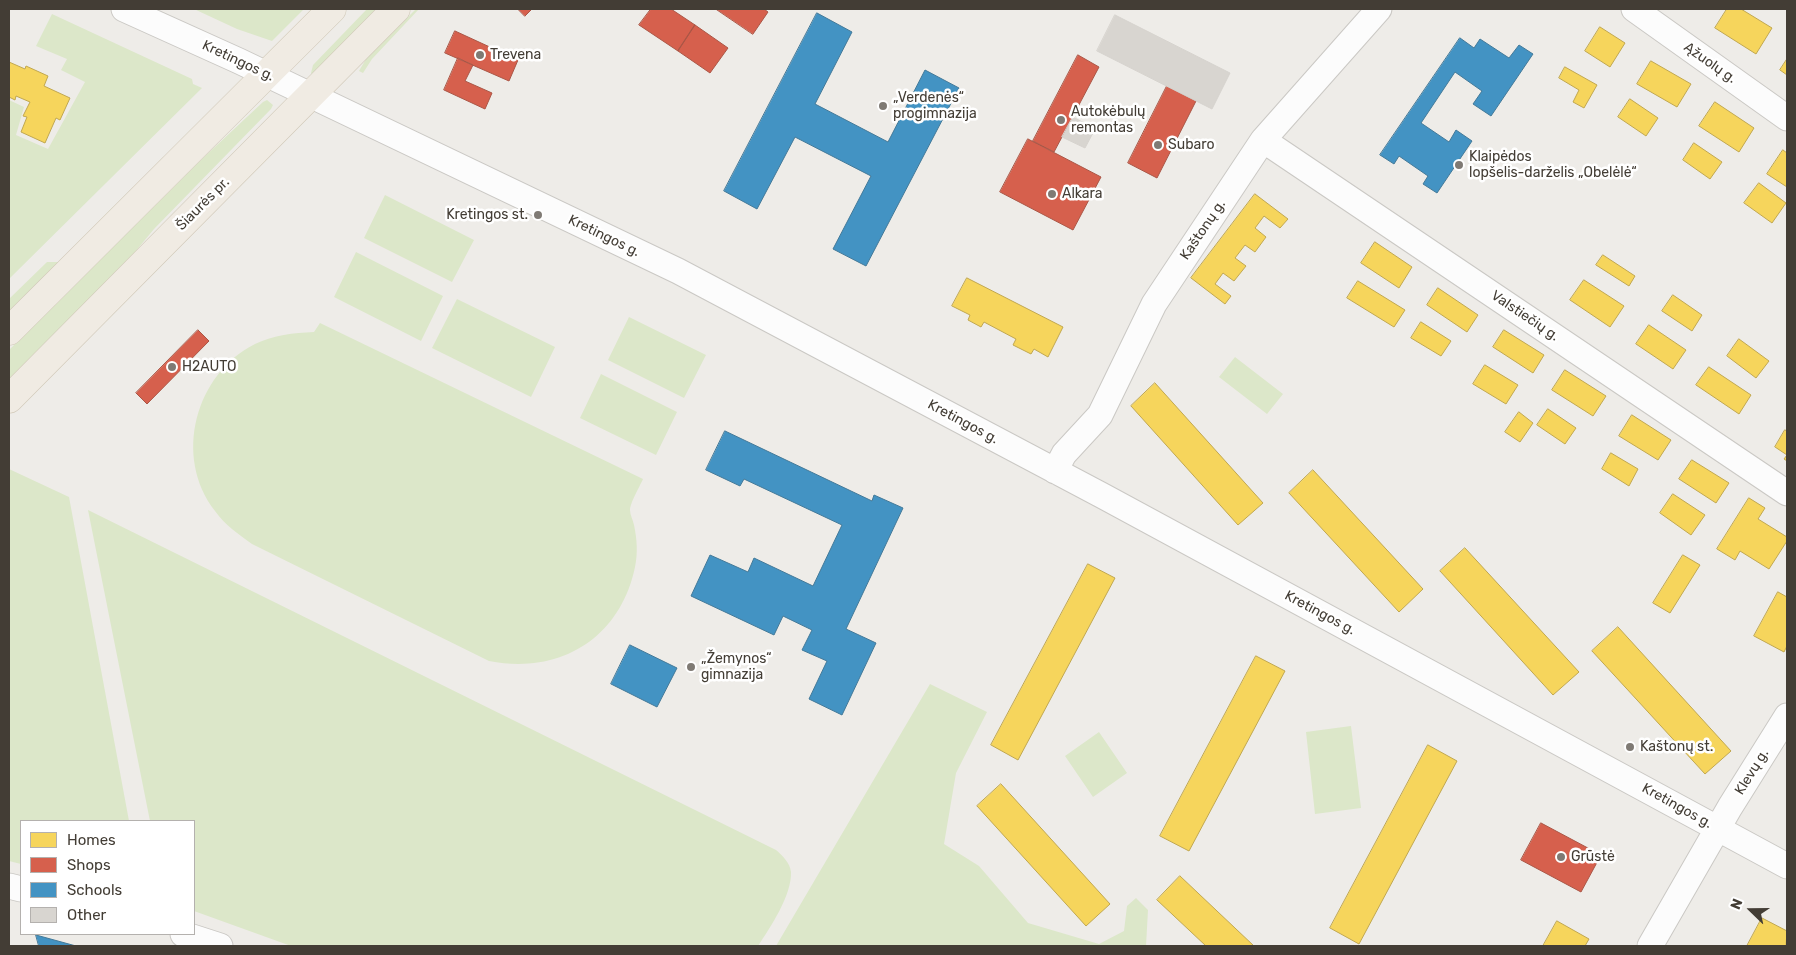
<!DOCTYPE html>
<meta charset="utf-8">
<style>
body{margin:0}
#map{position:relative;width:1796px;height:955px;overflow:hidden;background:#eeece8;font-family:Rubik,sans-serif}
canvas{display:block}
.frame{position:absolute;inset:0;border:10px solid #433d35;pointer-events:none}
.legend{position:absolute;left:20px;top:820px;width:175px;height:115px;box-sizing:border-box;background:#fff;border:1px solid #b4b1ae;margin:0;padding:6px 9px;list-style:none;font-size:15px;color:#433d35}
.legend li{display:flex;align-items:center;gap:10px;height:25px}
.legend b{width:25px;border:1px solid #b4b1ae}
.north{position:absolute;left:1726px;top:885px;width:50px;height:50px;-webkit-text-stroke:4px #fff;paint-order:stroke;rotate:292deg;font-size:14px;font-weight:700;line-height:20px;text-align:center;color:#433d35}
.north::after{content:'';display:block;margin:auto;width:18px;height:22px;background:#433d35;clip-path:polygon(50% 0,100% 100%,50% 72%,0 100%)}
</style>
<div id="map">
<canvas width="1796" height="955"></canvas>
<div class="frame"></div>
<ul class="legend">
<li><b style="height:14px;background:#f6d55c"></b>Homes</li>
<li><b style="height:14px;background:#d6604d"></b>Shops</li>
<li><b style="height:14px;background:#4393c3"></b>Schools</li>
<li><b style="height:14px;background:#d8d5d0"></b>Other</li>
</ul>
<div class="north">N</div>
</div>
<script>
const ctx = document.querySelector('canvas').getContext('2d');
ctx.lineJoin = 'round';
function fill(path, color) {
  ctx.fillStyle = color;
  ctx.fill(path, 'evenodd');
}
function strokePath(path, color, width, dash) {
  ctx.strokeStyle = color;
  ctx.lineWidth = width;
  ctx.lineCap = dash ? 'butt' : 'round';
  ctx.setLineDash(dash || []);
  ctx.stroke(path);
}
function label(font, color, halo, rows, align = 'center') {
  ctx.font = font + ' Rubik,sans-serif';
  ctx.lineWidth = 5;
  ctx.setLineDash([]);
  ctx.textBaseline = 'middle';
  ctx.strokeStyle = halo;
  ctx.fillStyle = color;
  for (const [text, x, y, turn = 0] of rows) {
    ctx.save();
    ctx.translate(x, y);
    ctx.rotate((+turn || 0) * Math.PI / 180);
    ctx.textAlign = isNaN(turn) ? turn : align;
    if (halo) ctx.strokeText(text, 0, 0);
    ctx.fillText(text, 0, 0);
    ctx.restore();
  }
}
const green = new Path2D(`
 M194,9H304L272,41L237,29Z
 M367,9H381L314,76L311,73L313,65Z
 M416,9H419L372,59L363,73L359,71L366,59Z
 M52,14L192,79L193,84L202,88L9,279V100L24,107L16,135L48,149L85,82L61,70L67,59L36,46Z
 M267,100L273,105L271,109L154,229L106,287L9,383V350L202,159L263,102Z
 M385,195L474,240L452,282L364,238Z
 M356,252L443,296L421,341L334,297Z
 M47,262H61L9,313V299Z
 M457,299L555,347L531,397L432,348Z
 M629,317L706,355L684,398L608,360Z
 M320,323L643,479C640,486 630,503 630,510C630,515 633,520 634,525C637,539 638,553 635,567C620,639 559,675 489,661L252,544C238,534 225,525 215,511C173,457 195,374 255,344C274,335 293,333 314,332Z
 M1235,357L1283,394L1267,414L1219,377Z
 M601,374L677,412L656,455L580,418Z
 M9,469L69,497L129,821H21V864L9,861Z
 M88,510L776,850C783,856 790,863 791,872C792,895 770,928 758,946H291L194,911V821H150Z
 M930,684L987,712L956,773L944,844L979,866L1028,923L1099,944L1124,931L1127,906L1136,898L1148,910L1146,946H776Z
 M1351,726L1361,808L1315,814L1306,732Z
 M1099,732L1127,773L1093,797L1065,756Z`);
const homes = new Path2D(`
 M1727,9H1741L1772,28L1756,54L1715,28Z
 M1600,27L1625,43L1610,67L1585,51Z
 M1787,59V75L1780,70Z
 M1651,61L1691,84L1677,107L1637,84Z
 M9,62L25,69L26,66L48,76L44,86L70,98L60,120L56,118L45,143L21,132L27,117L23,116L30,102L16,96L15,100L9,97Z
 M1565,67L1597,85L1584,108L1573,102L1579,90L1559,78Z
 M1630,99L1658,118L1646,136L1618,117Z
 M1715,102L1754,128L1739,152L1699,126Z
 M1694,143L1722,162L1710,179L1683,160Z
 M1783,150L1787,153V187L1767,174Z
 M1759,183L1786,203L1772,223L1744,203Z
 M1255,194L1288,219L1280,228L1264,216L1255,228L1266,237L1255,252L1245,245L1235,258L1246,266L1234,281L1223,273L1215,284L1231,296L1225,304L1191,278Z
 M1375,242L1412,267L1399,288L1361,263Z
 M1603,255L1635,276L1629,286L1596,265Z
 M967,278L1063,327L1048,357L1034,349L1031,354L1013,345L1016,339L984,322L981,327L968,320L970,315L952,306Z
 M1584,280L1624,306L1610,327L1570,300Z
 M1358,281L1405,310L1394,327L1347,298Z
 M1438,288L1478,315L1467,332L1427,305Z
 M1673,295L1702,315L1692,331L1662,311Z
 M1421,322L1451,341L1441,356L1411,338Z
 M1649,325L1686,350L1673,369L1636,344Z
 M1504,330L1544,355L1533,373L1493,347Z
 M1739,339L1769,361L1756,378L1727,356Z
 M1485,365L1518,385L1506,404L1473,384Z
 M1709,367L1751,395L1739,414L1696,385Z
 M1565,370L1606,396L1593,416L1552,390Z
 M1155,383L1263,503L1238,525L1131,406Z
 M1548,409L1576,428L1565,444L1537,425Z
 M1519,412L1533,423L1520,442L1505,432Z
 M1632,415L1671,440L1658,460L1619,436Z
 M1785,430L1787,431V461L1784,459L1787,455L1775,447Z
 M1611,453L1638,469L1629,486L1602,469Z
 M1692,460L1729,483L1716,503L1679,479Z
 M1313,470L1423,589L1399,612L1289,493Z
 M1673,494L1705,515L1691,535L1660,513Z
 M1749,498L1765,508L1758,519L1787,537V541L1769,569L1740,551L1735,560L1717,549Z
 M1465,548L1579,672L1553,695L1440,571Z
 M1683,555L1700,565L1670,613L1653,603Z
 M1088,564L1115,578L1018,760L991,745Z
 M1778,592L1787,597V646L1784,652L1754,636Z
 M1618,627L1731,751L1705,774L1592,651Z
 M1256,656L1285,671L1189,851L1160,836Z
 M1428,745L1457,761L1359,944L1330,928Z
 M1001,784L1110,904L1086,926L977,806Z
 M1180,876L1254,946H1206L1157,900Z
 M1762,918L1787,931L1786,946H1747Z
 M1557,921L1589,939L1585,946H1543Z`);
const shops = new Path2D(`
 M518,9H532L525,16Z
 M651,9H671L695,25L678,51L639,25Z
 M716,9H764L768,12L753,34Z
 M695,25L728,48L710,73L678,51Z
 M455,31L518,60L509,81L445,53Z
 M1078,55L1099,67L1054,152L1033,141Z
 M458,58L473,65L465,81L492,93L485,109L444,90Z
 M1167,86L1196,101L1157,178L1128,163Z
 M1028,139L1101,177L1073,230L1000,192Z
 M198,330L209,341L147,404L136,393Z
 M1541,823L1601,855L1581,892L1521,860Z`);
const schools = new Path2D(`
 M817,13L852,32L815,104L888,142L925,70L959,88L866,266L833,249L871,176L795,137L757,209L724,191Z
 M1460,38L1474,48L1480,39L1509,58L1519,45L1533,54L1491,116L1473,104L1482,91L1455,72L1421,123L1449,142L1456,130L1472,141L1437,193L1423,184L1428,176L1399,156L1394,164L1380,155Z
 M725,431L872,501L874,495L903,508L846,629L876,643L842,715L809,699L827,661L802,650L812,630L783,616L774,635L691,596L710,555L748,572L754,558L813,586L842,525L744,479L740,486L706,470Z
 M630,645L677,668L657,707L611,684Z
 M36,935L76,946H39Z`);
const building = new Path2D(`
 M1115,15L1230,73L1212,109L1097,51Z
 M1073,117L1095,129L1085,148L1062,137Z`);
const minor = new Path2D(`
 M124,9L239,61L678,271L1103,496L1787,866
 M1634,9L1787,118
 M1263,140L1787,493
 M1055,471L1064,454L1100,415L1154,304L1263,140L1379,9
 M9,886L21,889
 M183,934L220,946
 M1650,946L1730,807L1787,716`);
const major = new Path2D(`
 M9,331L332,9
 M9,399L396,9`);
const markers = [
 [480,55,5,"#7f7a74"],
 [883,106,5,"#7f7a74"],
 [1061,120,5,"#7f7a74"],
 [1158,145,5,"#7f7a74"],
 [1459,165,5,"#7f7a74"],
 [1052,194,5,"#7f7a74"],
 [538,215,5,"#7f7a74"],
 [172,367,5,"#7f7a74"],
 [691,667,5,"#7f7a74"],
 [1630,747,5,"#7f7a74"],
 [1561,857,5,"#7f7a74"]
];
const poiNames = [
 ["Trevena",490,55],
 ["„Verdenės“",893,98],
 ["progimnazija",893,114],
 ["Autokėbulų",1071,112],
 ["remontas",1071,128],
 ["Subaro",1168,145],
 ["Klaipėdos",1469,157],
 ["lopšelis-darželis „Obelėlė“",1469,173],
 ["Alkara",1062,194],
 ["Kretingos st.",528,215,"right"],
 ["H2AUTO",182,367],
 ["„Žemynos“",701,659],
 ["gimnazija",701,675],
 ["Kaštonų st.",1640,747],
 ["Grūstė",1571,857]
];
const streetNames = [
 ["Kretingos g.",238,61,25],
 ["Ąžuolų g.",1710,63,35],
 ["Šiaurės pr.",203,204,-45],
 ["Kaštonų g.",1203,230,-56],
 ["Kretingos g.",604,236,26],
 ["Valstiečių g.",1525,316,34],
 ["Kretingos g.",963,422,28],
 ["Kretingos g.",1320,613,28],
 ["Klevų g.",1752,772,-58],
 ["Kretingos g.",1677,806,29]
];
fill(green, '#dce7c9');
fill(homes, '#f6d55c');
strokePath(homes, '#c0a750', 1);
fill(shops, '#d6604d');
strokePath(shops, '#aa5646', 1);
fill(schools, '#4393c3');
strokePath(schools, '#437998', 1);
fill(building, '#d8d5d0');
strokePath(building, '#d6d3ce', 1);
strokePath(minor, '#cac8c4', 27);
strokePath(major, '#cfc7b6', 29);
strokePath(minor, '#fcfcfc', 25);
strokePath(major, '#f0ebe3', 28);
for (const [x, y, r, color] of markers) {
  const dot = new Path2D();
  dot.arc(x, y, r, 0, 2 * Math.PI);
  ctx.fillStyle = color;
  ctx.fill(dot);
  strokePath(dot, '#fff', 2);
}
label('14px', '#433d35', '#fff', poiNames, 'left');
label('14px', '#433d35', '#fff', streetNames);
</script>
